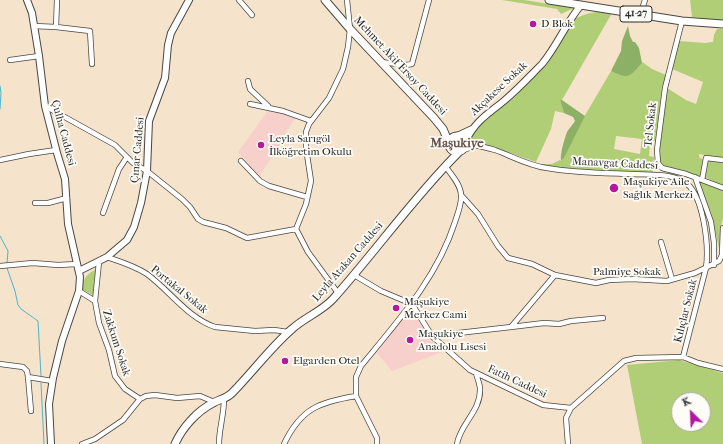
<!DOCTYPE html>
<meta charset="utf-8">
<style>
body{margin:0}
#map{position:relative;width:723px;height:444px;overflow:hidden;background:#f6e3cb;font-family:"IM FELL French Canon",serif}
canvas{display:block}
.north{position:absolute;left:671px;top:392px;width:40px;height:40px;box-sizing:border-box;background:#fdfcf7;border:1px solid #a9a8a5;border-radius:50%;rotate:336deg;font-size:11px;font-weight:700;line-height:16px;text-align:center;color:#2b2b2b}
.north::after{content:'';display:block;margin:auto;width:14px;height:18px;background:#b5179e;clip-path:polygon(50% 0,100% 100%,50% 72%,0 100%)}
</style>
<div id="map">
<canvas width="723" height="444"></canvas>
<div class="north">K</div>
</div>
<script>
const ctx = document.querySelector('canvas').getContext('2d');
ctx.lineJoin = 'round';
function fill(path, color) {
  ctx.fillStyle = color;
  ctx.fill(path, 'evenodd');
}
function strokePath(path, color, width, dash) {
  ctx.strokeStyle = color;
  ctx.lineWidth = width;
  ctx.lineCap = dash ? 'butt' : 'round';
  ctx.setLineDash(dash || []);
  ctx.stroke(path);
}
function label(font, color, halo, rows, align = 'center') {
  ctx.font = font + ' "IM FELL French Canon",serif';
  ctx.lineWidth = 3.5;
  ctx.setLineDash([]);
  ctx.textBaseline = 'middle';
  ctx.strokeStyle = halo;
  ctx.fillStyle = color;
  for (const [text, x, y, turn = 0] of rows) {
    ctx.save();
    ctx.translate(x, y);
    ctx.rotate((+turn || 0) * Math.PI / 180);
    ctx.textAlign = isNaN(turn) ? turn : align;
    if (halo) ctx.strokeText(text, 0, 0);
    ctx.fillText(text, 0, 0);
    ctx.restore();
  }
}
const built = new Path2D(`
 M269,109L296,117L283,137L284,139L259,176L238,152Z
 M411,309L422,327L442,352L392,371L377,353Z`);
const green = new Path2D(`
 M502,0H524L573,8L572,9L561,14L557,9Z
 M690,0H723V21L692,17Z
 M596,12L612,13L562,100H560L564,113L555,111L551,129L536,162L470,139L478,126L495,111L514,98L540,70L570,23C578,16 585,14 596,12Z
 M717,29H723V157L721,158L699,154V157L704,160L701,176H698L681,170L666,167L660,163C656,141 664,111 667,88L686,100L696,104L703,82L672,69L679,41L705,43L713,42L714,35Z
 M642,62L652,69L666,75L662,88L655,141H650L649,156L654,157L653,173L565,168L542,165L543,164H552L560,160L561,161L564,158L577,129L611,71C627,80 630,77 642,63ZM616,136L642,139L640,154L614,149Z
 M712,160L723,163V186L705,177C704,172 706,165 709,161Z
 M698,181L723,190V218L720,230V247L719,248L711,213Z
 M96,269L93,295L83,290C80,281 88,273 96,269Z
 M679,360L723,373V444H642L627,365ZM679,400H703V424H679Z`);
const forest = new Path2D(`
 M628,26L630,36L633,42H635L639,48L642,63C630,77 628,80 611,71L621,51L622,41Z
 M560,100H562L585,116L564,158L561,161C560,154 564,140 567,132C569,128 573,125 575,121L573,117L564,113Z`);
const stream = new Path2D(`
 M0,86L1,93L0,109
 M0,236L8,251L7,263
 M7,268L15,291L18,305L21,309L38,321L41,376
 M41,383L44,444`);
const street = new Path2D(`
 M239,0L252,15
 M640,15L645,0
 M682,21L665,88L657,150L658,163L662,168L686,174L723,188
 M34,26L56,27L90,31L92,64
 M56,27L57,0
 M10,60L39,56
 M381,62L406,65L412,64L429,0
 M248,81L250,89L268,106
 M250,104L283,111L311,121
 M45,106L115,145L133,163L147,171L182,199L190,207L198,219L203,222L226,228L247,238L296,229
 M465,143C475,145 485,147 495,150C512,156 529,166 547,168C575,173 603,173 632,174C648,175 668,173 683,181C704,192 709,247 706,268L683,357
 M463,150L476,146
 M0,160L29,154L56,150
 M241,161L260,181L269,186L307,197
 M695,177L711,222L714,243V265
 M702,180L706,158L723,160
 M461,195L478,214L498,246L508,258L532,264L555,275L596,283L609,280L632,279L667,281L695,273L719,261L722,255L723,228
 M35,203H48L67,198
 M103,213L119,169L127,157
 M296,229L306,204L311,181L306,148V132L309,124L329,98L343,69L348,47L350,29L347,0
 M296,229L308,252L338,293
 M661,242L672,279
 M107,257C122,262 135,266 147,274C170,291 188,318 215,327L255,331L274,330L288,332
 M0,266L33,263L58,265L77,264
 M354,275L381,291L412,304L432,336L470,370L543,405L571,408L624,361L636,358L683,357L698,363L723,369
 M79,291L95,301L99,323L109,350L115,376L125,389L140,399
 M95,301L99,262
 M511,327L544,323L559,324L571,321L603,318
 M432,336L511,327L555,275
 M0,364L23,367L27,371L28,377
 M31,411L28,377L52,381
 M82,444L95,439L123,420L140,399L146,396L155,395L177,398L200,396L214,402
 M219,444C219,429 224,415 224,399
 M284,444C301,408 320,402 356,396
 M377,444V438L356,396V377L361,366C398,321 437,278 455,222C457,215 462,204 461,195C461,185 451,174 445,166
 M457,444C460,424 481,411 480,389C480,384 477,378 476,373
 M568,444L566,418L571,408`);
const secondary = new Path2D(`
 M27,0L32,13L39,56L45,106L57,153L65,179L68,224L80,277L79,291L62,341L53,378L49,404L51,444
 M457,136L472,129
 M465,142C476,120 487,115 505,100C518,89 530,76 542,64C557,46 566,23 581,5
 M79,271L107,257L127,240L134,227L141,203L147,171L149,121L165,78L168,45L171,33L189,0`);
const primary = new Path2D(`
 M325,0L350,29L434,118L443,129L449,143
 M549,0L682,21L723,24
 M449 144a8 8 0 1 1 16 0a8 8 0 1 1-16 0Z
 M175,444C182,428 197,411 213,403C220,399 226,399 232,393C252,373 270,348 292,329C305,317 321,312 333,299C376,251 413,198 459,152`);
const markers = [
 [533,24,4,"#b5179e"],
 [261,145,4,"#b5179e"],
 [614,188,5,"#b5179e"],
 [396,308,4,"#b5179e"],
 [410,340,4,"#b5179e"],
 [285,361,4,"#b5179e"]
];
const shields = [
 [636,14,32]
];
const shieldNames = [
 ["41-27",636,14]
];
const poiNames = [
 ["D Blok",541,24],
 ["Leyla Sarıgöl",269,139],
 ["İlköğretim Okulu",269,152],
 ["Maşukiye Aile",623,182],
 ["Sağlık Merkezi",623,195],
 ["Maşukiye",404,302],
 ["Merkez Cami",404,315],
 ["Maşukiye",418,334],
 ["Anadolu Lisesi",418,347],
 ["Elgarden Otel",293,361]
];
const streetNames = [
 ["Mehmet Akif Ersoy Caddesi",400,66,47],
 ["Akçakese Sokak",499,89,-43],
 ["Tel Sokak",651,125,-84],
 ["Çulha Caddesi",63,133,75],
 ["Çınar Caddesi",138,150,-85],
 ["Manavgat Caddesi",615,164,3],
 ["Leyla Atakan Caddesi",348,262,-49],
 ["Palmiye Sokak",627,272],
 ["Portakal Sokak",179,290,39],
 ["Kılıçlar Sokak",686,311,-76],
 ["Zakkum Sokak",116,343,72],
 ["Fatih Caddesi",517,382,25]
];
const quarterNames = [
 ["Maşukiye",457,144]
];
fill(built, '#f7d0cc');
fill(green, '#b0ce75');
fill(forest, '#8cb166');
strokePath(stream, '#4bb4c9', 1);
strokePath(street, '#494743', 6);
strokePath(secondary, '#494743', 8);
strokePath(primary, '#494743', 9);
strokePath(street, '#fff', 4.5);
strokePath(secondary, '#fff', 6);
strokePath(primary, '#fff', 7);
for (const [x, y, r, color] of markers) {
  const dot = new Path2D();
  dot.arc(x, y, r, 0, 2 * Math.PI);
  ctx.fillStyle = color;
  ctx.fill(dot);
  strokePath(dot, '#fdfcf7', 1.5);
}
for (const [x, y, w] of shields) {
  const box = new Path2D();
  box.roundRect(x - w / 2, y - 8, w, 16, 3);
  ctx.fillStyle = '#fdfcf7';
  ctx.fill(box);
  strokePath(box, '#2b2b2b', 1);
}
label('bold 10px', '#2b2b2b', null, shieldNames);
label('11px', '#2b2b2b', '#fdfcf7', poiNames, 'left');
label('11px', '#2b2b2b', '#fdfcf7', streetNames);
label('bold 13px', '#68534d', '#fdfcf7', quarterNames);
</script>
